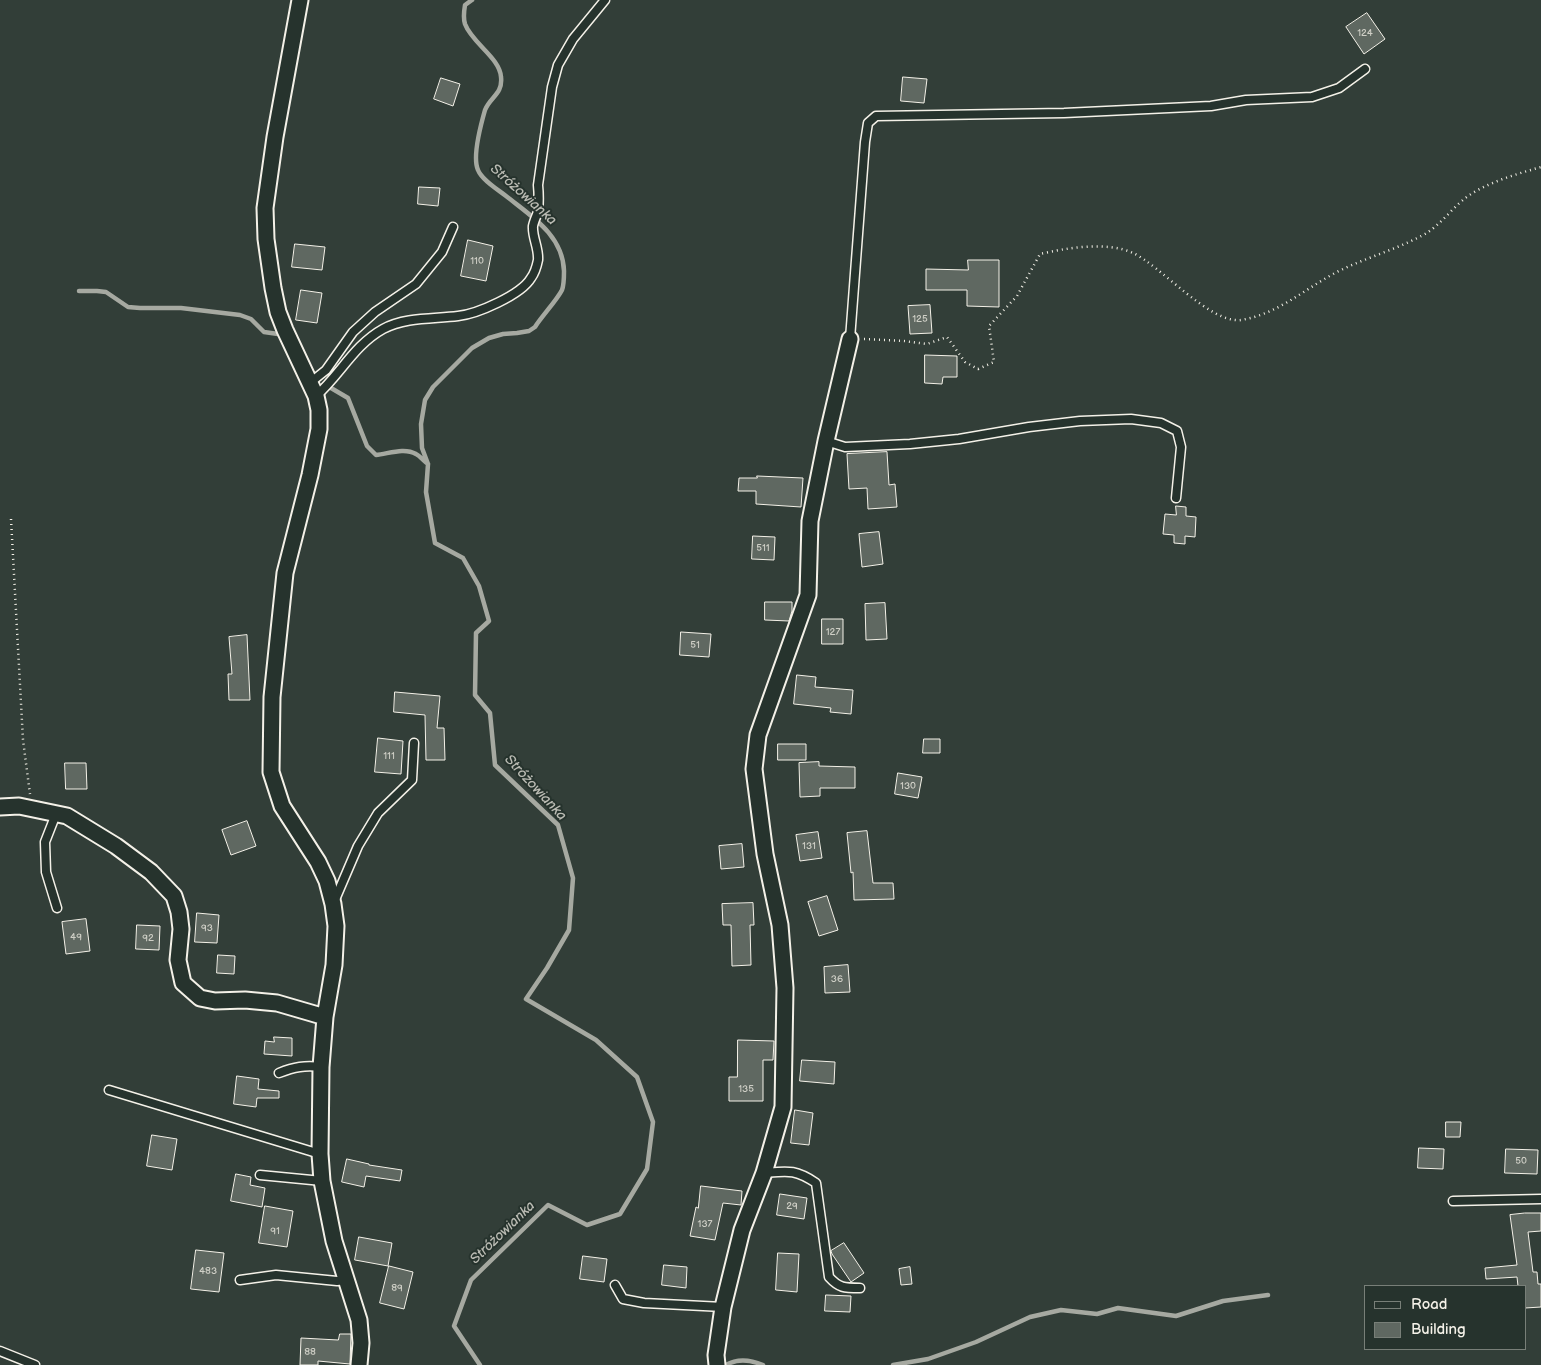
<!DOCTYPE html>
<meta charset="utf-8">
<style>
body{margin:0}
#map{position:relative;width:1541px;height:1365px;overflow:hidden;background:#323e38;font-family:"Balsamiq Sans",sans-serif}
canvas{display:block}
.legend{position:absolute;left:1364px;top:1285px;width:162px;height:65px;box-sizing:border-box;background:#26332d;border:1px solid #787f78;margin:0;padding:6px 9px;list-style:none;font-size:15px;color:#f4f1e8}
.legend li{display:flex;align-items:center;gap:10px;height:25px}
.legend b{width:25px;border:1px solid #787f78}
</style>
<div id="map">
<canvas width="1541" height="1365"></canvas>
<ul class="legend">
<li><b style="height:6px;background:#26332d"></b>Road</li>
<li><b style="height:14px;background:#5f6861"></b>Building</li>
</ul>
</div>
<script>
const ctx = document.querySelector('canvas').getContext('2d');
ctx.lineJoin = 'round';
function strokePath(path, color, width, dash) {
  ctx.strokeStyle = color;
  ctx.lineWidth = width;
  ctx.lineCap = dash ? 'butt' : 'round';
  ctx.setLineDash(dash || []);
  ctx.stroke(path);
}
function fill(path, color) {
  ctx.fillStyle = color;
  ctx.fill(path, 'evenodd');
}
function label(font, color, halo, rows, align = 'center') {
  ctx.font = font + ' "Balsamiq Sans",sans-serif';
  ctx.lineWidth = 4;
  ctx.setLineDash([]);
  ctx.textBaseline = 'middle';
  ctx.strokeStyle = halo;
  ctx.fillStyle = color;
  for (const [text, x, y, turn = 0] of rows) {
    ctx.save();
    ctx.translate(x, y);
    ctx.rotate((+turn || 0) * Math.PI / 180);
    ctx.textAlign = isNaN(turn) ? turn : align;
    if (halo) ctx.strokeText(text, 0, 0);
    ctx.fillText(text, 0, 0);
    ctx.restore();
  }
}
const stream = new Path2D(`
 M472,0L465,5C464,11 463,18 465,24C472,43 500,58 501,77C503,94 490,97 485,110C481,124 472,157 478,170C482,180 497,189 506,196C531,216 563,235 564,271C564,277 564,285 562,290C557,300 542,316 535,327L529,331L517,333L503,334L489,338L472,348L433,387L425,400L421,424L422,448L428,464L426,492L435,543L463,558L479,586L489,621L476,633L475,695L490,713L495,765L558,825L573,878L569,930L547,968L526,999L596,1040L637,1077L653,1122L647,1169L620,1214L587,1225L548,1205L471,1280L454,1326L480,1365
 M79,291H97L106,292L128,307L140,308H181L240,315L251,319L264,332L278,334
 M331,388L348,398L367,446L376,455C388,454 404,447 416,454C420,456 424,461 428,464
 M726,1365C738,1358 751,1360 763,1365
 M893,1365L928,1359L976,1342L1030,1317L1061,1310L1097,1314L1118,1308L1176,1316L1223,1301L1268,1295`);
const building = new Path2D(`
 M1367,13L1385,39L1364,54L1346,27Z
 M903,77L927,79L924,103L901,101Z
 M441,78L460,84L453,106L434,99Z
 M419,187L440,188L438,206L418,204Z
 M468,240L493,246L486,281L461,276Z
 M295,244L325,247L322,270L292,267Z
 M968,260H999V307L967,306V290H926V269L968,270Z
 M301,290L322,293L317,323L296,320Z
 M930,305L932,333L910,334L908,306Z
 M925,355L957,356V377H943L942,384L925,383Z
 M887,452L889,485L895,484L897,507L868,509L867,488L849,489L847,454Z
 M757,476L803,478L801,507L756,504V491H738L739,478H757Z
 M1176,506L1186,507V516L1196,517L1195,537L1185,536V544L1174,543V535L1163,534L1165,514L1176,515Z
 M879,532L883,564L862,567L859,534Z
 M753,536L775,537L774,560L752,559Z
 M765,602H792V611L789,621L765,620Z
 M885,603L887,639L866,640L865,604Z
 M822,619H843V644H822Z
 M681,632L711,634L709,657L680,655Z
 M247,635L250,700H229L228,674H232L229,637Z
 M797,675L816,677L815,687L853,690L851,714L830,712L831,708L794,704Z
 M395,692L440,696L437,728H444L445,760H426L425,715L394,712Z
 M378,738L403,741L401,774L375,772Z
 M924,739H940V753H923Z
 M778,744H806V760H778Z
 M819,762V766L855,767V788H820V796L800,797L799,763Z
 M65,763H86L87,789H66Z
 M898,773L922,777L918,798L895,794Z
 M247,821L256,846L231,855L222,830Z
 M867,831L873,883H893L894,899L854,900L853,872L851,873L847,833Z
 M818,832L822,858L800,861L796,835Z
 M742,844L744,867L721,869L719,846Z
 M827,896L838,930L819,936L808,902Z
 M753,903L754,925H750L751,965L732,966L731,925H723L722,904Z
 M197,913L219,915L217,943L195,942Z
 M86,919L90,951L66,954L62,922Z
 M137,925L160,926L159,950L136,949Z
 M218,955L235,956L234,974L217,973Z
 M848,965L850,992L825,993L824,967Z
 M274,1037L292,1038V1056L264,1054L265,1041L274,1042Z
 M738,1040L774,1041L773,1060H763V1101H729V1077H737Z
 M802,1060L835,1062L834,1084L800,1081Z
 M237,1076L259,1079L258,1089L279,1091V1098H257L256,1107L234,1104Z
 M795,1110L813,1113L809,1145L791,1143Z
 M1446,1122H1461L1460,1137H1446Z
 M152,1135L177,1139L172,1170L147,1166Z
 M1419,1148L1444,1149L1443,1169L1418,1168Z
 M1506,1149L1538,1150L1537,1174L1505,1173Z
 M347,1159L369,1164V1165L402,1170L400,1181L366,1176L364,1187L342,1182Z
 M236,1174L251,1177L250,1185L265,1188L262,1207L231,1201Z
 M701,1186L742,1191L741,1205L723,1203L715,1240L690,1236L696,1207L698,1208Z
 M780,1194L807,1198L804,1219L777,1215Z
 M265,1206L293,1211L287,1247L259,1243Z
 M1525,1213H1541V1231L1528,1232L1533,1272H1537L1538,1284H1541V1307L1525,1308V1286H1518L1517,1277L1486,1279L1485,1268L1517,1265L1510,1215Z
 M359,1237L392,1243L388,1266L355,1260Z
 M844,1243L864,1273L851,1282L832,1254L831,1251Z
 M196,1250L224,1253L219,1292L191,1289Z
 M778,1253L799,1254L797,1292L776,1290Z
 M583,1256L607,1259L604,1282L580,1279Z
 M664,1265L687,1267L686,1288L662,1285Z
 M389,1266L413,1272L404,1309L380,1303Z
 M910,1267L912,1284L901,1285L899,1269Z
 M826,1295L851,1296L850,1312L825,1311Z
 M340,1334H351L350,1364L318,1361V1365H300L301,1338L338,1340Z`);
const path = new Path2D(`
 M864,339L904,341L927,344L947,337L965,362L978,369L994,362L989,326L1017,296L1040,254C1066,248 1107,241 1133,253C1161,266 1210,324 1241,320C1278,314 1303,290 1335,273C1364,258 1396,250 1425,234C1442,224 1454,205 1471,194C1492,181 1517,174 1541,167
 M11,519L23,740L30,794`);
const lane = new Path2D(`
 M850,339L865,142L868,123L876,116L1064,113L1211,106L1246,100L1312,97L1339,88L1365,69
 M311,382L326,370L353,332L375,312L416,284L442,252L453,227
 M316,396C340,375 354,345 383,329C405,317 433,319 458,316C477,314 521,295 531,278C534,274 537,265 538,260C539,248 532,237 533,226C534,221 536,217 538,212C539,202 539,195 538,185L552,87L558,65L573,39L605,0
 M826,441L845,447L910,444L959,439L1029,427L1080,421L1131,419L1161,423L1177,431L1181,447L1176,498
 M56,814L45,842L46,872L57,908
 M334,902L358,846L378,813L412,780L414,743
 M279,1073C294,1067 305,1065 321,1067
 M109,1090L320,1154
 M764,1173C788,1171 795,1169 816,1183L829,1277C839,1288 844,1288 860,1288
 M260,1175L322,1181
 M1453,1201L1541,1199
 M240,1280L276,1275L337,1281L345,1280
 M615,1285L623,1299L644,1303L723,1307
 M0,1351L35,1365`);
const street = new Path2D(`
 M300,0L275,137L265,208L266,239L273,288L278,312L285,330L316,396L319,410V429L310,475L285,573L272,697L271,772L282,806L318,862L327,881L333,904L336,926L334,965L325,1017L321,1067L320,1154L322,1181L334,1241L359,1320L361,1343L359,1365
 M0,807L19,806L67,816L116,846L151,872L174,896L179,912L181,929L178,960L183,983L200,998L215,1001L245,1000L277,1003L325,1017
 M717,1365L716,1355L723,1307L742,1230L764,1173L783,1107L785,988L780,925L765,854L754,769L758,735L808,595L810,521L826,441L850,339`);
const numberNames = [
 ["124",1365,33],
 ["110",477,261],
 ["125",920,319],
 ["511",763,548],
 ["127",833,632],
 ["51",695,645],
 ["111",389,756],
 ["130",908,786],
 ["131",809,846],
 ["93",207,928],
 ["49",76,937],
 ["92",148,938],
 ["36",837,979],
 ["135",746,1089],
 ["50",1521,1161],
 ["29",792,1206],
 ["137",705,1224],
 ["91",275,1231],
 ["483",208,1271],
 ["89",397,1288],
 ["88",310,1352]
];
const waterNames = [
 ["Stróżowianka",523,195,42],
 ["Stróżowianka",535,788,47],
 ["Stróżowianka",503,1233,-44]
];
strokePath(stream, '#a6a9a1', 4.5);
fill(building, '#5f6861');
strokePath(building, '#f4f1e8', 1);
strokePath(lane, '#f4f1e8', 11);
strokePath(street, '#f4f1e8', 19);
strokePath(path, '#f4f1e8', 2.5, [1, 4]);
strokePath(lane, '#26332d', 8);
strokePath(street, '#26332d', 15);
label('10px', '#cfcfc6', null, numberNames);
label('italic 14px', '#babbb3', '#26332d', waterNames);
</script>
